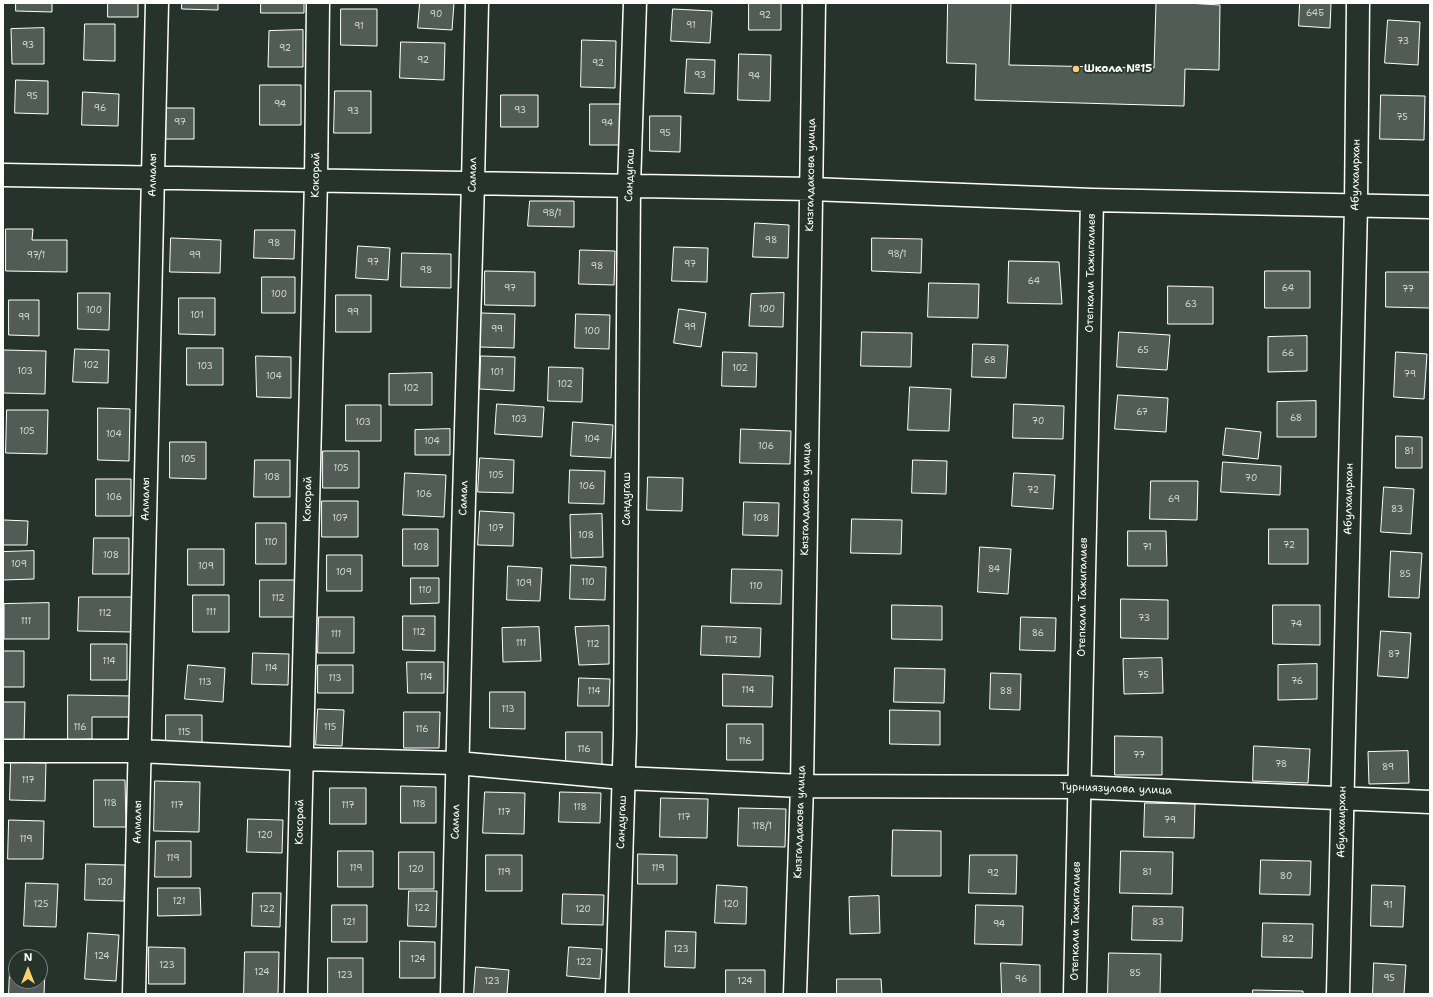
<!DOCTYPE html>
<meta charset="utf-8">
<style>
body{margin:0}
#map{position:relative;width:1433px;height:997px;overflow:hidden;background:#26332d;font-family:"Shantell Sans",sans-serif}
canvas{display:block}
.frame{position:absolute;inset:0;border:4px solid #fff;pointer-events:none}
.north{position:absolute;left:8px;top:949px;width:40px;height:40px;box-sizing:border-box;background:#26332d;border:1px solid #7d8581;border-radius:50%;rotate:0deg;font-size:11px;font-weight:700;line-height:16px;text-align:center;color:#fff}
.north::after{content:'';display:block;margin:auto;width:14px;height:18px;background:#ffd166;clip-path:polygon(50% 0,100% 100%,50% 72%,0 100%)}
</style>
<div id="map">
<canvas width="1433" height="997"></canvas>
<div class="frame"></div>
<div class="north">N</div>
</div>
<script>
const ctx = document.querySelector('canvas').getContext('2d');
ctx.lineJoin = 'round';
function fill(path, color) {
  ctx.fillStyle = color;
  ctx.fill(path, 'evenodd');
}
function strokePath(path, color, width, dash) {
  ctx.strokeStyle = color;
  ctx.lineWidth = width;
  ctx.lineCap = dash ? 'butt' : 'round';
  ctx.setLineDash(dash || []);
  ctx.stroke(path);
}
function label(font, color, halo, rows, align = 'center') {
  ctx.font = font + ' "Shantell Sans",sans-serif';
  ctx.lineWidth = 3.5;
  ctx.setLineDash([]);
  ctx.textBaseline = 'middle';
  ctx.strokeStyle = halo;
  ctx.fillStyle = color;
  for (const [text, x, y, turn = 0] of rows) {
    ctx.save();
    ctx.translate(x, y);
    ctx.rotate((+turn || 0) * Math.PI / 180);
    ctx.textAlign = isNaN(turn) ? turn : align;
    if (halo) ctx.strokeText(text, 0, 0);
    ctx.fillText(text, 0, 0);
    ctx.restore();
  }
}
const building = new Path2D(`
 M16,3H52V12L16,11Z
 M108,3H138V17H108Z
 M182,3H218V10L182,9Z
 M261,3H304V13H261Z
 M420,3H454L452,30L418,28Z
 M749,3H781V30H749Z
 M948,3H1011L1009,65L1154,68L1156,3H1140H1187L1220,5L1219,70L1185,69L1184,106L975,100L976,64L947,63Z
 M1300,3H1331L1330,28L1299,26Z
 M341,9H377V46L341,45Z
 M673,9L712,11L710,43L671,41Z
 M1388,20L1420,22L1418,65L1385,63Z
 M85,24H115V61L84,60Z
 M44,28V64H12L11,29Z
 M303,30V67H268L269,31Z
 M582,40L616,41L615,88L581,87Z
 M401,42L445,43L444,80L400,78Z
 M739,54L771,55L770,101L738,100Z
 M687,59L715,60L714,94L685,93Z
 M16,80L48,81V114L15,113Z
 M260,85H301V125H260Z
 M335,91H371V133H334Z
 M83,92L119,94L118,126L82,125Z
 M501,95H538V127H501Z
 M1381,95L1425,96L1424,140L1380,139Z
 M590,104H624V145H590Z
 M166,108H194V139H166Z
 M650,116H681L680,152L650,151Z
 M530,201H574V227L528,226Z
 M755,223L789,225L788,258L753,257Z
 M6,229H33L32,240H67V272L6,271Z
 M255,230H295L294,259L254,258Z
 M171,238L221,240L220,273L170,272Z
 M872,238L922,239L921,273L872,271Z
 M358,246L390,248L388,280L356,278Z
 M674,247L708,248L707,282L672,281Z
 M580,250L615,251L614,285L579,284Z
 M402,253L451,254V288L401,287Z
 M1009,261L1059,262L1062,304L1008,303Z
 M485,271L535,272V306L485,305Z
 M1265,271H1310V308H1265Z
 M1386,272H1430V308L1386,307Z
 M262,277H295V313H262Z
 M929,283L979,284L978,318L928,317Z
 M1168,286L1213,287V324H1168Z
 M78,293H110L109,330L78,329Z
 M784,293L783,327L749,326L751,294Z
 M336,295H371V332H336Z
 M179,298H215V335L179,334Z
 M9,300H39V336L9,335Z
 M679,309L706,313L701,347L674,343Z
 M481,313L515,314L514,348L480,347Z
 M576,314L610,315L609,349L575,348Z
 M862,332L912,333L911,367L861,366Z
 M1119,332L1170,335L1167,370L1117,367Z
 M1307,336V371L1268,372V337Z
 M973,344L1008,345L1006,378L972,377Z
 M187,348H223V385H187Z
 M75,349L109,350L108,383L73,382Z
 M4,350L46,351L45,394L4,393Z
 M723,352L757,353L756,387L722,386Z
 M1396,352L1427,354L1424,399L1394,397Z
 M256,356L291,357V398L257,397Z
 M481,356L515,357L514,391L480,389Z
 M549,367L583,368L582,402L548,401Z
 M432,373V405H389V374Z
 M910,387L951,389L949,431L908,430Z
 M1118,395L1168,398L1166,432L1115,429Z
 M1316,401V437H1277V402Z
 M497,404L544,407L542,437L495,434Z
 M1014,404L1064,406L1063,439L1013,438Z
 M346,405H381V441H346Z
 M98,408L130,409L129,461L98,460Z
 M7,410H48L47,454L6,453Z
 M573,422L613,425L611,458L571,456Z
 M1226,428L1261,432L1258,459L1223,455Z
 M450,429V455H415V430Z
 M741,429L791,431L790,464L740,463Z
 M1396,436L1422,437V468H1396Z
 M170,442H206V479L170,478Z
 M323,451H359V488H323Z
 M480,458L514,460L513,493L478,492Z
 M255,460H290V497H254Z
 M913,460L947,461L946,494L912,493Z
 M1223,462L1281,466L1280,495L1221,492Z
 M570,470L605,471L604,504L569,503Z
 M405,473L446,475L444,517L403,515Z
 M1014,473L1055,475L1053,509L1012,506Z
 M648,477L683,478L682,511L647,510Z
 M96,479H131V516H96Z
 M1151,481H1198L1197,520L1150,519Z
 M1384,487L1414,489L1411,534L1381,532Z
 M322,501H358V537H322Z
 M744,502L779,503L778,536L743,535Z
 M480,511L514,513L513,546L478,545Z
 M602,514L603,557L571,558L570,515Z
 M852,519L902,520L901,554L851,553Z
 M4,520L28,521L27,545H3Z
 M256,523H286V564H256Z
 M403,529H438V566H403Z
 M1269,529H1308V564H1269Z
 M1128,531H1166L1167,566H1128Z
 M94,538H129V574H93Z
 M980,547L1011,549L1008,594L978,592Z
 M188,549H224V585H188Z
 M34,551V579L3,580V552Z
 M1391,551L1422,553L1419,598L1389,597Z
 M327,555H362V591H327Z
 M571,565L606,567L605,600L570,599Z
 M508,566L542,568L540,601L507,600Z
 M732,569L782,570L781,604L731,603Z
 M411,578H439V603L411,604Z
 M260,580H296V617H260Z
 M193,595H229V632H193Z
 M79,597H132V632L78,631Z
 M1121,599L1168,600V639L1121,638Z
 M49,603V639H4V604Z
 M892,605L942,606V640L892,639Z
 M1273,605H1320V645L1273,644Z
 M403,616H435V651L403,650Z
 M319,617H354V653H318Z
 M1021,617L1056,618L1055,651L1020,650Z
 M609,626V664L579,665L575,627Z
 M702,626L761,628L760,657L701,655Z
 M539,627L541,661L503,662L502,628Z
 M1381,631L1411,633L1408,678L1378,676Z
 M91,644H127V680H91Z
 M3,651H24V687H3Z
 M253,653L289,654L288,685L252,684Z
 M1162,658L1163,693L1124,694L1123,659Z
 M407,662H444V693H408Z
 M1317,664V699L1278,700V665Z
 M188,665L225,668L223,702L185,699Z
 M318,665H353V693H318Z
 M895,668L945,669L944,703L894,702Z
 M991,673L1021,674L1020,710L990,709Z
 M723,674L773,676L772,707L723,706Z
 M579,678L610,679L609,706H578Z
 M490,692H525V729L490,728Z
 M68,695L134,696L133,717H92V739L68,740Z
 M3,702H25L24,744L3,743Z
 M318,709L344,710L342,746L316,745Z
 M890,710L940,711V745L890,744Z
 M404,712H440L439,748H404Z
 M166,715H202V752H166Z
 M727,724H763V760H727Z
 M566,732H602V768H566Z
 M1115,736L1162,737V775H1115Z
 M1254,746L1310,749L1308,783L1253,781Z
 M1408,751L1409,783L1369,784L1368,752Z
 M11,762L46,763L45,801L10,800Z
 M94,780H125L126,827H94Z
 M155,781L200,782L199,832L154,831Z
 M401,786L436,787V823H401Z
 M330,788H366V824H330Z
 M485,792L525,793L524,834L483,833Z
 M560,792L601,793L600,823L559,822Z
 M661,798L708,799L707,838L660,837Z
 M1145,803L1195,804L1194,838L1144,837Z
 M739,808L786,809L785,847L738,846Z
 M248,819L283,820L282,853L247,852Z
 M9,820L44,821L43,859H8Z
 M893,830L941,831V876H892Z
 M156,841H191V877H155Z
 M338,851H373V887H338Z
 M1121,851L1173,852L1172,894L1120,893Z
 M399,852H434V889H399Z
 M638,854L677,855V884H638Z
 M486,855H522V891H486Z
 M970,855H1017L1016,894L969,893Z
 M1261,860L1311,861L1310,895L1260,894Z
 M86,864L125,865L124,901L85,900Z
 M26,883L58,884L56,927L24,926Z
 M717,885L747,887L746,924L715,923Z
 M1372,885L1405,886L1403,927L1371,926Z
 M158,888H200L201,915L158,916Z
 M409,891H437L436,927L408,926Z
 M253,893H281L280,927L252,926Z
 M563,894L604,895L603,925L562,924Z
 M879,896L880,933L850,934L849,897Z
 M332,905H367V942H332Z
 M976,905L1023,906L1022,945L975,944Z
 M1133,906L1183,907L1182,941L1132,940Z
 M1263,923L1313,924L1312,958L1262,957Z
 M666,931L696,932L695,968L665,967Z
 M88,933L119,935L116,981L85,979Z
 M400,941L435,942V978H400Z
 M149,947L185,948V984H149Z
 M569,947L602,949L600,979L567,976Z
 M245,952H279L278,994H244Z
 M1109,953L1161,954L1160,994H1108Z
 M328,958H363V994H328Z
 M1001,963L1040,965V994H1002Z
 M1374,963L1406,965L1404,994H1373Z
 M476,967L509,970L507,994H474Z
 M10,970L16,971V981H40V971H45L44,994H9Z
 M726,970H765V994H726Z
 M837,979H881L882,994H837Z
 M1253,990L1303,991V994H1253Z`);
const minor = new Path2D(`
 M3,175L811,189L1092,200L1430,207
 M3,751H140L302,759L457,763L623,778L802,786L1079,787L1430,802
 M134,994L157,3
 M296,994L316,180L318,3
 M452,994L462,570L473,183L477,3
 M617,994L625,734L629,186L635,3
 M795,994L802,786L814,3
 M1075,994L1092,200
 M1338,994L1356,206L1358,3`);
const markers = [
 [1076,69,4,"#ffd166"]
];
const numberNames = [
 ["64Б",1315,14],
 ["90",436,15],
 ["92",765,16],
 ["91",691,26],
 ["91",359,27],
 ["73",1403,42],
 ["93",28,46],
 ["92",285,49],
 ["92",423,61],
 ["92",598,64],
 ["93",700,76],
 ["94",754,77],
 ["95",32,97],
 ["94",280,105],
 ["96",100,109],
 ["93",520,111],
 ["93",353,112],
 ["75",1402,118],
 ["97",180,123],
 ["94",607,124],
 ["95",665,134],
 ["98/1",552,214],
 ["98",771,241],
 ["98",274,244],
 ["98/1",897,255],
 ["97/1",36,256],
 ["99",195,256],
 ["97",373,263],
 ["97",690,265],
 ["98",597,267],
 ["98",426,271],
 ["64",1034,282],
 ["97",510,289],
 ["64",1288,289],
 ["77",1408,290],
 ["100",279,295],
 ["63",1191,305],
 ["100",767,310],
 ["100",94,311],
 ["99",353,313],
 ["101",197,316],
 ["99",24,318],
 ["99",690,328],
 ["99",497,330],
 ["100",592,332],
 ["65",1143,351],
 ["66",1288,354],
 ["68",990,361],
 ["102",91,366],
 ["103",205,367],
 ["102",740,369],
 ["103",25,372],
 ["101",497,373],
 ["79",1410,375],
 ["104",274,377],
 ["102",565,385],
 ["102",411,389],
 ["67",1142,413],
 ["68",1296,419],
 ["103",519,420],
 ["70",1038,422],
 ["103",363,423],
 ["105",27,432],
 ["104",114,435],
 ["104",592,440],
 ["104",432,442],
 ["106",766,447],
 ["81",1409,452],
 ["105",188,460],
 ["105",341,469],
 ["105",496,476],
 ["108",272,478],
 ["70",1251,479],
 ["106",587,487],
 ["72",1033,491],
 ["106",424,495],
 ["106",114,498],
 ["69",1174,500],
 ["83",1397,510],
 ["107",340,519],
 ["108",761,519],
 ["107",496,529],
 ["108",586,536],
 ["110",271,543],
 ["72",1289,546],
 ["108",421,548],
 ["71",1147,548],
 ["108",111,556],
 ["109",19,565],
 ["109",206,567],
 ["84",994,570],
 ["109",344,573],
 ["85",1405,575],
 ["110",588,583],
 ["109",524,584],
 ["110",756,587],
 ["110",425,591],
 ["112",278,599],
 ["111",211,613],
 ["112",105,614],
 ["73",1144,619],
 ["111",26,622],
 ["74",1296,625],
 ["112",419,633],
 ["86",1038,634],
 ["111",336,635],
 ["112",731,641],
 ["111",521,644],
 ["112",593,645],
 ["87",1394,655],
 ["114",109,662],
 ["114",271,669],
 ["75",1143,676],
 ["114",426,678],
 ["113",335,679],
 ["76",1297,682],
 ["113",205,683],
 ["114",748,691],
 ["114",594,692],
 ["88",1006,692],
 ["113",508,710],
 ["116",80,728],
 ["115",330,728],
 ["116",422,730],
 ["115",184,733],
 ["116",745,742],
 ["116",584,750],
 ["77",1139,756],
 ["78",1281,765],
 ["89",1388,768],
 ["117",28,781],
 ["118",110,804],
 ["118",419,805],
 ["117",177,806],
 ["117",348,806],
 ["118",580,808],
 ["117",504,813],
 ["117",684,818],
 ["79",1170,821],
 ["118/1",762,827],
 ["120",265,836],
 ["119",26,840],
 ["119",173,859],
 ["119",356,869],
 ["119",658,869],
 ["120",416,870],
 ["119",504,873],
 ["81",1147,873],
 ["92",993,874],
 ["80",1286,877],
 ["120",105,883],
 ["121",179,902],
 ["125",41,905],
 ["120",731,905],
 ["91",1388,906],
 ["122",422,909],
 ["122",267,910],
 ["120",583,910],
 ["121",349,923],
 ["83",1158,923],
 ["94",999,925],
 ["82",1288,940],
 ["123",681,950],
 ["124",102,957],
 ["124",418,960],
 ["122",584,963],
 ["123",167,966],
 ["124",262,973],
 ["85",1135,974],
 ["123",345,976],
 ["95",1389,979],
 ["96",1021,980],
 ["123",492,982],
 ["124",745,982]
];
const poiNames = [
 ["Школа №15",1084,69]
];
const streetNames = [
 ["Алмалы",153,175,-89],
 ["Кокорай",316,175,-89],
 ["Самал",473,175,-89],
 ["Сандугаш",630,175,-88],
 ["Кызгалдакова улица",811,175,-89],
 ["Абулхаирхан",1356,175,-89],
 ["Отепкали Тажигалиев",1091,273,-89],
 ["Самал",464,498,-88],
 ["Алмалы",146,499,-89],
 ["Кокорай",308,499,-89],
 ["Сандугаш",627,499,-90],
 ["Кызгалдакова улица",806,499,-89],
 ["Абулхаирхан",1349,499,-89],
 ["Отепкали Тажигалиев",1083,597,-89],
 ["Турниязулова улица",1116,789,2],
 ["Алмалы",138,822,-89],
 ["Кокорай",300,822,-89],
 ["Самал",456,822,-89],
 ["Сандугаш",622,822,-88],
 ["Кызгалдакова улица",800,822,-88],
 ["Абулхаирхан",1342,822,-89],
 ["Отепкали Тажигалиев",1076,921,-89]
];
fill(building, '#515c57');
strokePath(building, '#fff', 1);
strokePath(minor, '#fff', 25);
strokePath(minor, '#26332d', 22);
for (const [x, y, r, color] of markers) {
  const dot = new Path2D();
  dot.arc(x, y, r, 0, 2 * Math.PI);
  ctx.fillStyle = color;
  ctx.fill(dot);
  strokePath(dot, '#26332d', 1.5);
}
label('9px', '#d4d6d5', null, numberNames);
label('bold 11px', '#fff', '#26332d', poiNames, 'left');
label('11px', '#fff', '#26332d', streetNames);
</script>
